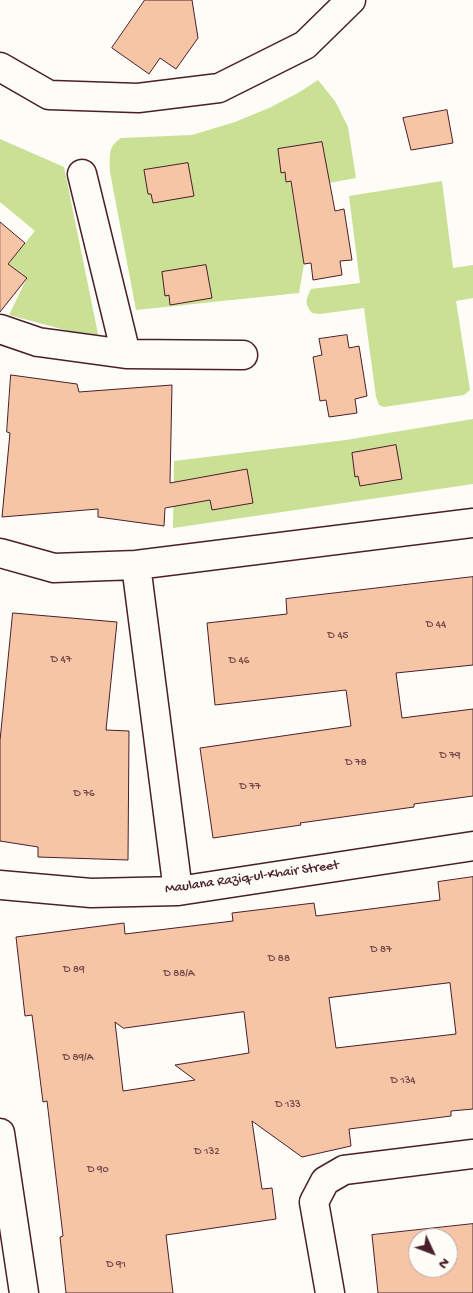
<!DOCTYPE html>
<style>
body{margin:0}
#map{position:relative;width:473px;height:1293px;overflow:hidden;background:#fdfcf7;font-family:"Gochi Hand",sans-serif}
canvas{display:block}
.north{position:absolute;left:408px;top:1228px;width:50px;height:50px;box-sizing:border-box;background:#fdfcf7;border:1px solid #b5a4a5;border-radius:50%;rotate:133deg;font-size:14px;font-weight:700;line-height:20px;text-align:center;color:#4a1f2b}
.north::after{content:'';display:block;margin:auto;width:18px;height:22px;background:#4a1f2b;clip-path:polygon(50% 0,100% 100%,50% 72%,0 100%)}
</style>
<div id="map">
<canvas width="473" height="1293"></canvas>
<div class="north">N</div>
</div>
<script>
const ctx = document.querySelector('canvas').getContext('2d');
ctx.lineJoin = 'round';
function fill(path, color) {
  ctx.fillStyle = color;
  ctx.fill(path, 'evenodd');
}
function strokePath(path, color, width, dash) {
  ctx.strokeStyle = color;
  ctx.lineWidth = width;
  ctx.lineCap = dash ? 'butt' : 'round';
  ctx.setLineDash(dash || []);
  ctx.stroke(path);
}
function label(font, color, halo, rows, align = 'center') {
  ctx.font = font + ' "Gochi Hand",sans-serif';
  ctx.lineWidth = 4.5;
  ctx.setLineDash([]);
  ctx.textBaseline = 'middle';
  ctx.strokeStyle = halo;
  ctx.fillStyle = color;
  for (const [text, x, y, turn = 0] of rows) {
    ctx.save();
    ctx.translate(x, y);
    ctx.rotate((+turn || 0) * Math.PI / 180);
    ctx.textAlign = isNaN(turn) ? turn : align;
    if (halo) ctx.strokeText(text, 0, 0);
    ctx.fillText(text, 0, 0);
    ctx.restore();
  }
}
const green = new Path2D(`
 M318,80L335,101L348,127L356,178L292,190L304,264L299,293L136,310L110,172C110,157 107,147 121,138L192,135L235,122L269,108L298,93Z
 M0,139L64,167L99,339L9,315L27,278L8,264L35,231L0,202Z
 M442,181L453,268L473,265V298L456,301L470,390L464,395L384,407L379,405L376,397L364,308L320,314L312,313C304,304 306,299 311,289L360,283L349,196Z
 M473,419V484L173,528L174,461L346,440Z`);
const building = new Path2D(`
 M145,0H192L198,38L176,69L160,58L149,74L112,48Z
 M447,110L453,143L411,150L403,118Z
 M322,142L335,211L344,209L352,260L340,261L342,275L313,280L311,263L304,264L291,181L286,182L285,172L281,173L278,149Z
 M188,163L194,196L153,203L151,194H148L144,170Z
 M0,222L25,243L8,264L27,278L0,312Z
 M206,265L212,298L170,305L169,295L165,296L162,272Z
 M347,335L349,348L359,346L367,396L355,399L357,413L329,417L326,400L320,401L313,357L322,355L319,339Z
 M11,375L77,384L79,392L172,385L170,483L247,469L253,503L212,510L210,500L165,508L164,526L98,517V509L2,517L10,433L7,432Z
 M396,445L402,479L360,486L358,476L355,477L352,453Z
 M473,577V665L396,673L402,718L473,709V796L414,804V807L300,823L301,825L213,838L200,748L351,726L346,690L215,705L207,623L287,614L286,599Z
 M13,613L117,622L106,730L129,731L128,860L38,857V847L0,841V741Z
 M473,877V1109L451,1111V1116L349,1129L351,1146L302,1157L252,1121L262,1189L272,1188L276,1219L166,1235L173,1293H66L60,1237L63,1236L47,1101L43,1102L32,1015L25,1016L16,937L124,923L125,934L233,921L232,913L314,903L316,916L440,900L438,882ZM450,983L456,1034L336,1048L329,998ZM244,1012L249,1053L175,1065L195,1080L123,1091L115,1022L123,1028Z
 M473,1224V1293H378L372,1235ZM418,1238H448V1268H418Z`);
const minor = new Path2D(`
 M0,67L49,95L138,98L219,88L305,45L351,0
 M82,174L126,354
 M0,329L38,342L126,354L243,355
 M0,553L54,568L136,565L473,523
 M136,565L178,891
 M0,885L91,893L178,891L473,846
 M0,1133L24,1293
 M330,1293L314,1202L325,1181L344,1170L473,1154`);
const numberNames = [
 ["D 44",436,625],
 ["D 45",338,636],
 ["D 47",61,660],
 ["D 46",239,661],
 ["D 79",450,756],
 ["D 78",356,763],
 ["D 77",250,787],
 ["D 76",84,794],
 ["D 87",381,950],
 ["D 88",279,959],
 ["D 89",74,970],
 ["D 88/A",179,974],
 ["D 89/A",78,1058],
 ["D 134",403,1081],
 ["D 133",288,1105],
 ["D 132",207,1152],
 ["D 90",98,1170],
 ["D 91",116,1265]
];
const streetNames = [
 ["Maulana Raziq-ul-Khair Street",252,878,-8]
];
fill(green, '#c9e095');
fill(building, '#f6c5a6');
strokePath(building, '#4a1f2b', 1);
strokePath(minor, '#4a1f2b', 31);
strokePath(minor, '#fdfcf7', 28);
label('11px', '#75484a', null, numberNames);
label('14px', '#4a1f2b', '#fdfcf7', streetNames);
</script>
